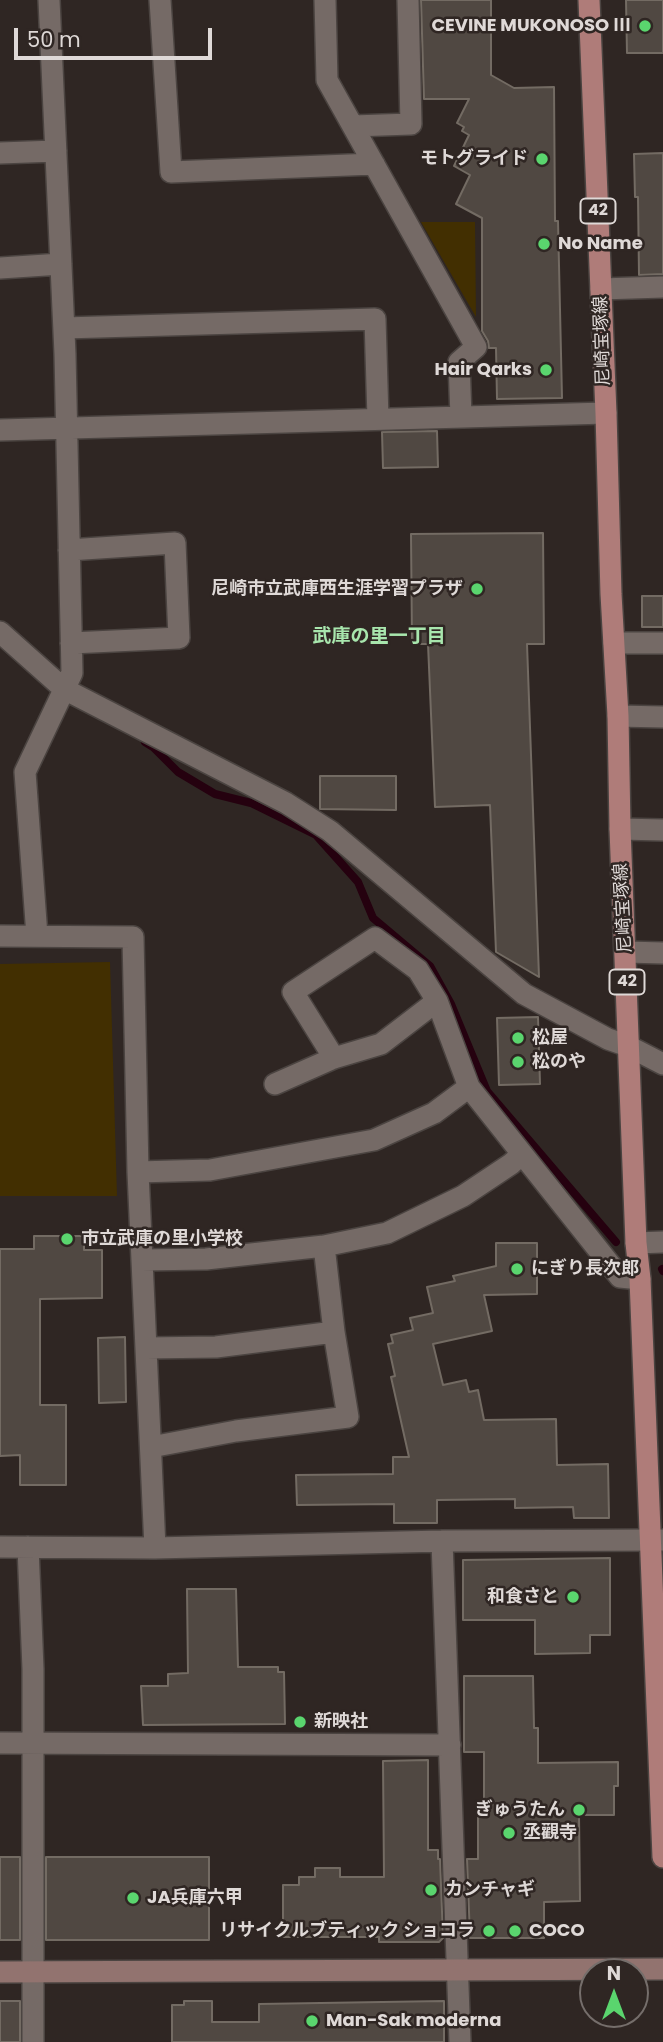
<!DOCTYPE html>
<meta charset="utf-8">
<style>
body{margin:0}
#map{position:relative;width:663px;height:2042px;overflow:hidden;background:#2f2623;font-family:Poppins,sans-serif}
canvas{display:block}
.north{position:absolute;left:579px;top:1958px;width:70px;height:70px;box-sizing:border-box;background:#2f2623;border:2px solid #756e6b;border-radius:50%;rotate:0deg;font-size:19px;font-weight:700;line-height:28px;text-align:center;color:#dfd9d7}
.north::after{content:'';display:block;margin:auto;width:24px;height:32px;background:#5ad56e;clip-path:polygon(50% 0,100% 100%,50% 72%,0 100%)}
.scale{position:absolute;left:14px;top:28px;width:198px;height:32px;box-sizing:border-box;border:4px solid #dfd9d7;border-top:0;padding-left:9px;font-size:21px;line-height:24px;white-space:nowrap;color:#dfd9d7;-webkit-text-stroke:5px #2f2623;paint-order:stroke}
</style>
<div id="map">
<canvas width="663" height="2042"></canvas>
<div class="north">N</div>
<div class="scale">50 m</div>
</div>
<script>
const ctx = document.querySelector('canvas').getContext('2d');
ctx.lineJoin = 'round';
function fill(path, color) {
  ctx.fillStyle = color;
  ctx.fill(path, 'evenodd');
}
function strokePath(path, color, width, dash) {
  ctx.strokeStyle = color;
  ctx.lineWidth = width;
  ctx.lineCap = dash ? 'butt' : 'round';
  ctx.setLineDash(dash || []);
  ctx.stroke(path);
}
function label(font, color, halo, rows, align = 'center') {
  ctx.font = font + ' Poppins,"Noto Sans JP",sans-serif';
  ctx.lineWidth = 5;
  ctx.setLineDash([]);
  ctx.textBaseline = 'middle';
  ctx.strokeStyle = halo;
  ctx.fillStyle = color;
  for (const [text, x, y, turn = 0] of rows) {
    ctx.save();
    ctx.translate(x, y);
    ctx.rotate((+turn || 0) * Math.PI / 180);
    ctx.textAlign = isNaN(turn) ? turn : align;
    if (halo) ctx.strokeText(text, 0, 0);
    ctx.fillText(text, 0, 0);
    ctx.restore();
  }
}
const green = new Path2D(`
 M421,222H475L476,317Z
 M110,962L117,1196H0V964Z`);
const stream = new Path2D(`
 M145,742L153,747L178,772L215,794L251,803L316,835L358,882L373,918L430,966L451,1004L487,1091L616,1242
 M662,1269L663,1271`);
const building = new Path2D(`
 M421,0H491V75L514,88L554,87L555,221H558L562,398L497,399L496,348H489L488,341L482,331V218L456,204L470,175L454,166L469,135L462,131L464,127L457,123L469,99H424Z
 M626,0H663V53H627Z
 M663,153V274L639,275L638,197H635L634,154Z
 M437,431L438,467L383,468L382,432Z
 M543,533L544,644H527L539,977L496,952L490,805L435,807L428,644H412L411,534Z
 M642,596H663V627H642Z
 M320,776H396V810L320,809Z
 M538,1017L540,1084L499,1085L497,1018Z
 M34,1236H84V1250H102V1298L40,1299V1405H66V1485H20V1455L0,1456V1249H34Z
 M496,1243H537V1294L484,1295L492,1331L433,1344L443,1385L466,1380L469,1392L478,1390L484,1420L556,1419L557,1465L608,1464L609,1518H574L573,1507L515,1508V1499L437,1500V1523H394V1504L297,1505L296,1475L393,1474V1457H409L391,1377L395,1376L388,1344L393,1343L391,1335L413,1330L410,1318L433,1313L427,1287L455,1281L453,1276L496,1266Z
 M125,1337L126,1402L99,1403L98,1338Z
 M610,1558V1635H590V1653L535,1654V1620H463V1560Z
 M187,1589H236L238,1667H278V1672H284L285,1724L143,1725L141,1686H168V1674L188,1673Z
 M464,1676H533L534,1728H538V1763L618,1762V1786H614V1815H579L580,1901L544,1902V1938H470L467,1859H478V1814H484V1752H464Z
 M428,1760V1850H438V1859H440L443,1938L439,1942H379V1937H283V1885H299V1877H315V1868H340V1877H384L383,1761Z
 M0,1857H20V1940H0Z
 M46,1857H209V1940H46Z
 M0,2001H20V2042H0Z
 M184,2001H212V2022H259V2004L444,2001V2042H172V2005H184Z`);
const street = new Path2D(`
 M160,0L171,172L374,164
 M325,0L327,80L476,347L459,362L461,417
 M353,126L411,124L408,0
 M0,153L56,151
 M0,268L61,264
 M601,289L663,287
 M64,328L375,319L378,419
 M0,430L606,413
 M69,550L175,543L179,638L71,643
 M0,632L64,689L286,803L330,831L524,994L608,1039L628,1046L663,1064
 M614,643H663
 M618,716L663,717
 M620,829L663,830
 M0,936L133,937L138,1172L155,1548
 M37,936L25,772L72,673L65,354L49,0
 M626,952L663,953
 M334,1058L293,992L375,938L418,970L437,1001L469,1087L620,1277L640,1279
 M275,1084L334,1058L381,1044L437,1001
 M138,1172L210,1170L374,1140L434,1113L469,1087
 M636,1243L663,1242
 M142,1260L206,1259L324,1246L387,1233L463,1196L511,1164L521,1155
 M146,1348L216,1347L334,1332
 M151,1447L236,1431L348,1417L334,1332L324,1246
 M442,1541L460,2042
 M0,1547L155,1548L442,1541L663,1540
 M28,1547L33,1669V2042
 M0,1743L450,1745`);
const secondary = new Path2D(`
 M0,1972L663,1969`);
const primary = new Path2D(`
 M589,0L606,413L611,594L618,716L620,829L636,1243L640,1279L663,1857`);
const markers = [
 [645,26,7,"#5ad56e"],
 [542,159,7,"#5ad56e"],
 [544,244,7,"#5ad56e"],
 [546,370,7,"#5ad56e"],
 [477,589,7,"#5ad56e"],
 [518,1038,7,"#5ad56e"],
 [518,1062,7,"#5ad56e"],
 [67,1239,7,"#5ad56e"],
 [517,1269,7,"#5ad56e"],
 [573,1597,7,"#5ad56e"],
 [300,1722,7,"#5ad56e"],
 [579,1810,7,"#5ad56e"],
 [509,1833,7,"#5ad56e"],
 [431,1890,7,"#5ad56e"],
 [133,1898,7,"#5ad56e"],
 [489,1931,7,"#5ad56e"],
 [515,1931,7,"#5ad56e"],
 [312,2021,7,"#5ad56e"]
];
const shields = [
 [598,211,35],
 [627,982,35]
];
const shieldNames = [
 ["42",598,211],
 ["42",627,982]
];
const poiNames = [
 ["CEVINE MUKONOSO Ⅲ",631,26,"right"],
 ["モトグライド",528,159,"right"],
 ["No Name",558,244],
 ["Hair Qarks",532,370,"right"],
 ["尼崎市立武庫西生涯学習プラザ",463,589,"right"],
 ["松屋",532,1038],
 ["松のや",532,1062],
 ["市立武庫の里小学校",81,1239],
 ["にぎり長次郎",531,1269],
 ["和食さと",559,1597,"right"],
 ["新映社",314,1722],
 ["ぎゅうたん",565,1810,"right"],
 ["丞觀寺",523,1833],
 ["カンチャギ",445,1890],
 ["JA兵庫六甲",147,1898],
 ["リサイクルブティック ショコラ",475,1931,"right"],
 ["COCO",529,1931],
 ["Man-Sak moderna",326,2021]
];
const streetNames = [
 ["尼崎宝塚線",603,341,-92],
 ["尼崎宝塚線",624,908,-93]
];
const neighbourhoodNames = [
 ["武庫の里一丁目",379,637]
];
fill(green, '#422f01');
strokePath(stream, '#25010f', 8);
fill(building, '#504842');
strokePath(building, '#736b63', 2);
strokePath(street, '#4b4441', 24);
strokePath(secondary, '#4b4441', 24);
strokePath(primary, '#4b4441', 24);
strokePath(street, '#756a66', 21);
strokePath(secondary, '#92736f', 21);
strokePath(primary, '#af7c79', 21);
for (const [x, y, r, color] of markers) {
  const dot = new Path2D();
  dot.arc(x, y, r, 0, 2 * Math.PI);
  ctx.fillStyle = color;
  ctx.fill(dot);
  strokePath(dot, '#2f2623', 2.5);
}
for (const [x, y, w] of shields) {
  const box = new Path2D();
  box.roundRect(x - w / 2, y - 12.5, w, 25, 5);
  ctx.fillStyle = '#2f2623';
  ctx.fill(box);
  strokePath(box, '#dfd9d7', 2);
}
label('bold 16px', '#dfd9d7', null, shieldNames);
label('bold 18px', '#dfd9d7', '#2f2623', poiNames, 'left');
label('18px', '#dfd9d7', '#2f2623', streetNames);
label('bold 19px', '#a8e6ad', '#2f2623', neighbourhoodNames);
</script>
